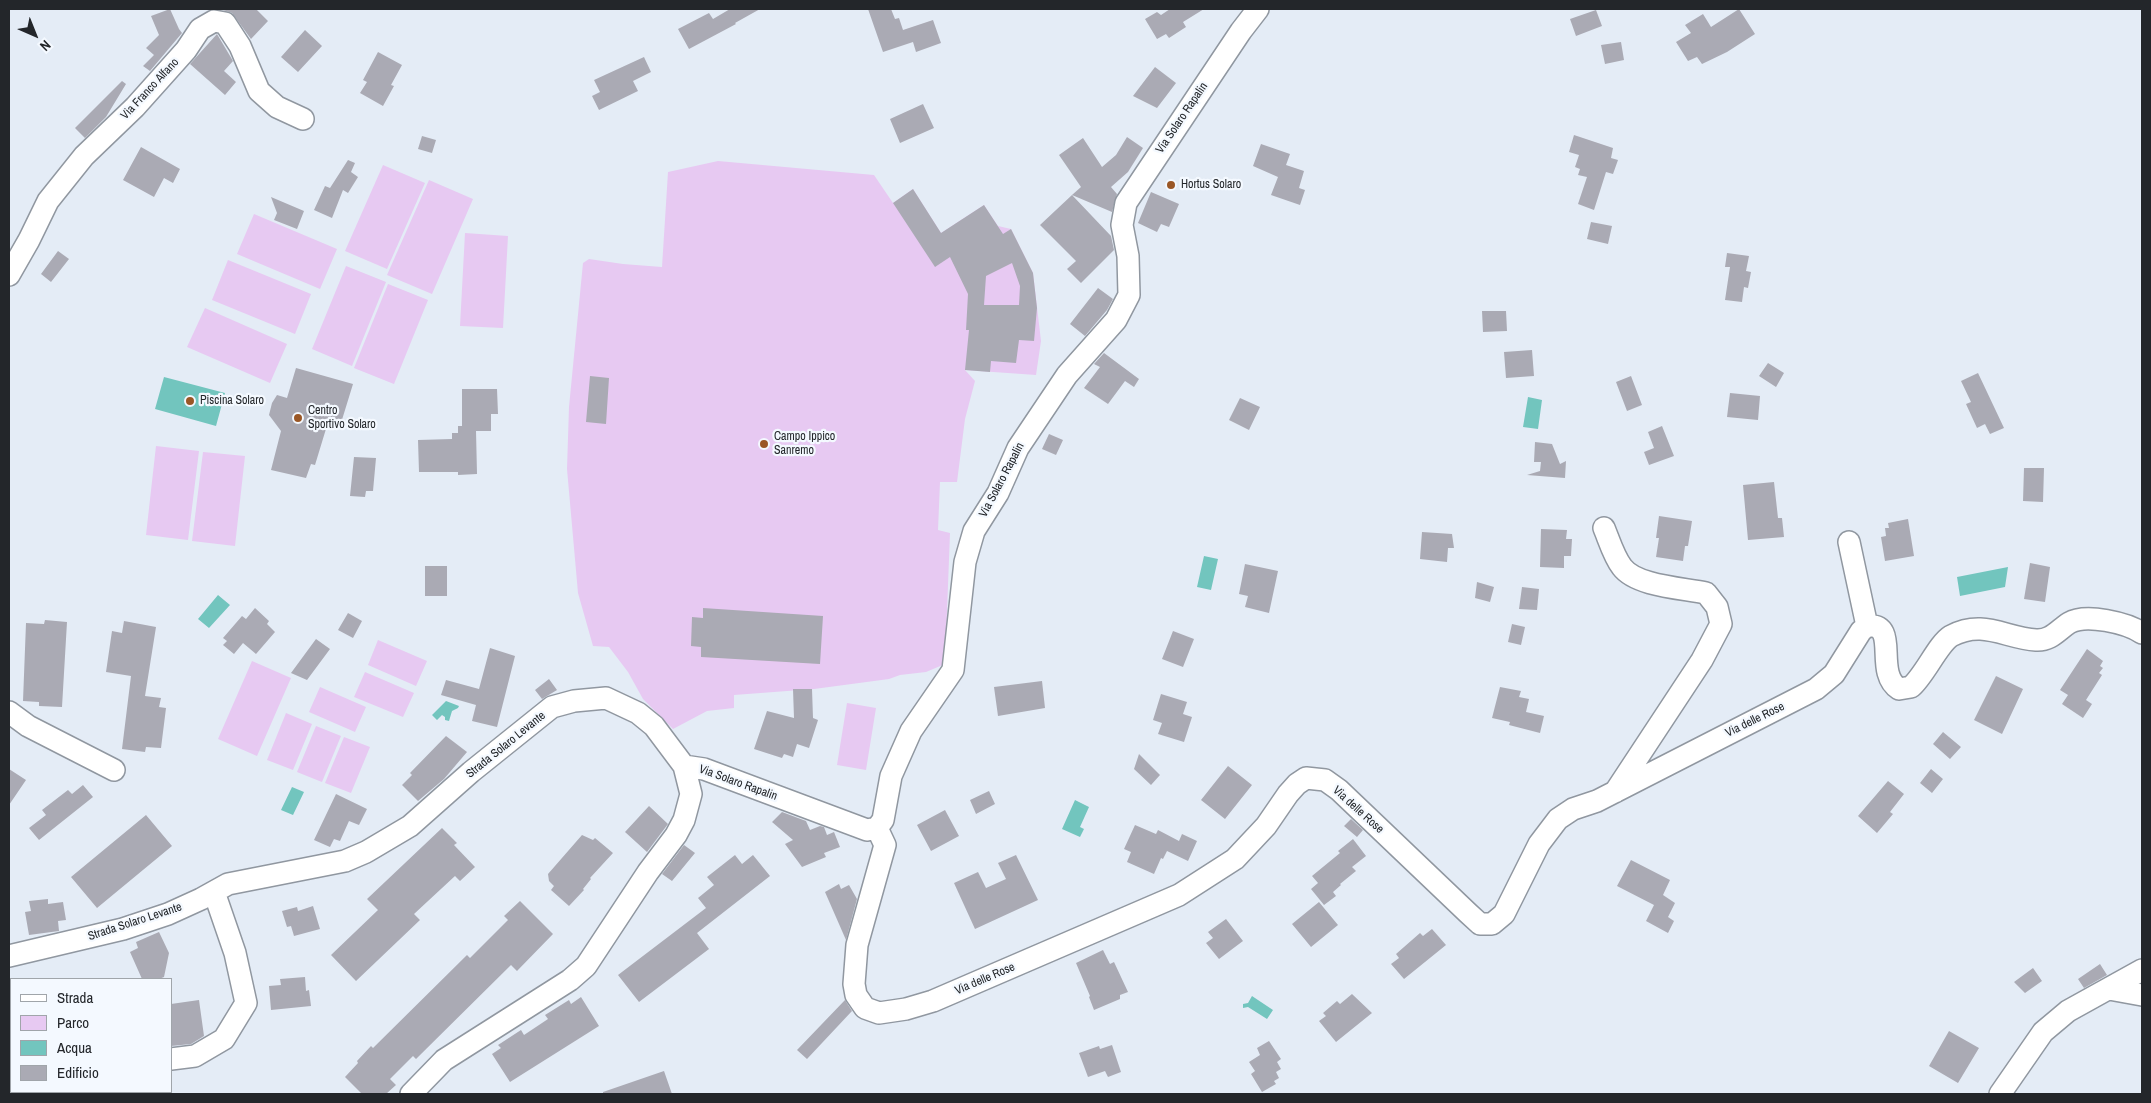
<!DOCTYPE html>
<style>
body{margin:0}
#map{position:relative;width:2151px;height:1103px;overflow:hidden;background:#e4ecf6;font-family:"Archivo Narrow",sans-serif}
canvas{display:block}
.frame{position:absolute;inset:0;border:10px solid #23262a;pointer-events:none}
.legend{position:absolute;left:10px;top:978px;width:162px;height:115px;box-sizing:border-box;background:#f4f9ff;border:1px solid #a0a5aa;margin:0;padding:6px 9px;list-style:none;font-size:15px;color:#23262a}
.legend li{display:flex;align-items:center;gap:10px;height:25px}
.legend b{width:25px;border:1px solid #a0a5aa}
.north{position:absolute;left:10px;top:10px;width:50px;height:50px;-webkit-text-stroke:4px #f4f9ff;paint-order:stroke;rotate:136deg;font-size:14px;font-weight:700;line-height:20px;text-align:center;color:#23262a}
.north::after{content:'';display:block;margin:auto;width:18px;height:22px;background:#23262a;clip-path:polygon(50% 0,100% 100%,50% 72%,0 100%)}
</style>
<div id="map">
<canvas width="2151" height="1103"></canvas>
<div class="frame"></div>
<ul class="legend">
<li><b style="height:6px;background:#fff"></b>Strada</li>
<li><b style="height:14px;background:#e7c9f2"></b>Parco</li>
<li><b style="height:14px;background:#72c5be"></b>Acqua</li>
<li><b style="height:14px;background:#aaaab4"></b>Edificio</li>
</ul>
<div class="north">N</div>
</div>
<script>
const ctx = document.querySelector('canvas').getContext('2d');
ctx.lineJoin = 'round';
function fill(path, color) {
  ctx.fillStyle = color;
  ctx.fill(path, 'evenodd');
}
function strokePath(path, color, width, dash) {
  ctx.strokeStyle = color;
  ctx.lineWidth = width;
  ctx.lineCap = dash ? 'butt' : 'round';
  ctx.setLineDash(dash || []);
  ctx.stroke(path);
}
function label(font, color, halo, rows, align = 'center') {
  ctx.font = font + ' "Archivo Narrow",sans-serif';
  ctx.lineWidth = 4.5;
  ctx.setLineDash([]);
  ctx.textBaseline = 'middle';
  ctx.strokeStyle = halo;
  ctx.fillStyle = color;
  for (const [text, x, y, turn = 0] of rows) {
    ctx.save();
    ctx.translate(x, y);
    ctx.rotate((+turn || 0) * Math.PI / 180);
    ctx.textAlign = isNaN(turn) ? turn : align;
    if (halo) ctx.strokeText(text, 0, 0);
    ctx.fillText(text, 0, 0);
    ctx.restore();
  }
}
const green = new Path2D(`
 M718,161L874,175L893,203L913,189L941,233L984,205L998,226L1011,229L1033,273L1041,341L1036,375L965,370L975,381L965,419L957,482H940L938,530L950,533L945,664L926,672L900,675L889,679L814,689L734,695V708L707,711L673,729L643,699L628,672L609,647L593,646L578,593L567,469L569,407L583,263L589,259L623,264L662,267L668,172Z
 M383,165L425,183L387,269L345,251Z
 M429,180L473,199L432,294L387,275Z
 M254,214L337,249L320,289L237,254Z
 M465,233L508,236L503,328L460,326Z
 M228,260L311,294L295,334L212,300Z
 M346,266L386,282L352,366L312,349Z
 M388,284L428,300L394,384L354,368Z
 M205,308L287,344L270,383L187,347Z
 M156,446L199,451L188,540L146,535Z
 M203,452L245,456L235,546L192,541Z
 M378,640L427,661L416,686L368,665Z
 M252,661L291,678L257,756L218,739Z
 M365,672L414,693L403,717L354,697Z
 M320,687L366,707L355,732L309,712Z
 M847,703L876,708L866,770L837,765Z
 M286,713L312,724L293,770L267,760Z
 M316,726L341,736L322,782L297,772Z
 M344,737L370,747L351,793L325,783Z`);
const water = new Path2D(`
 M164,377L225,393L216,426L155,409Z
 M1528,397L1542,400L1538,429L1523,427Z
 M1204,556L1218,559L1211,590L1197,587Z
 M2008,567L2005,587L1960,596L1957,577Z
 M218,595L230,605L209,628L198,619Z
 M446,701L459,706L458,708L452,711L449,721L445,720V717L442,715L437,720L432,715Z
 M292,787L304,792L293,815L281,810Z
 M1075,800L1089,807L1080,827L1084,829L1080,837L1062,829Z
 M1252,996L1273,1010L1267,1019L1248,1007L1243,1008V1004L1248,1003Z`);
const building = new Path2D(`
 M170,9L179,29L182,33L150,71L143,66L154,55L146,48L159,35L151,16Z
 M220,9H256L268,21L251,39L232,13Z
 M730,9H760L735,23L736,24L689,49L678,29L709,13L713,19Z
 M868,9H891L895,19L899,18L903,30L933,20L941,43L916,52L913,42L883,52Z
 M1170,9H1204L1183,22L1186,27L1169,38L1166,34L1157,39L1145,19L1157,12L1161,15Z
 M1739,9L1755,34L1727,52L1702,64L1697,57L1688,61L1676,42L1691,33L1685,25L1703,14L1711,27Z
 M1596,10L1602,26L1576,36L1570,19Z
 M305,30L322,46L298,72L281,57Z
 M217,34L233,61L224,71L236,82L225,95L190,64Z
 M1621,42L1624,60L1605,64L1601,45Z
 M378,52L402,65L391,85L394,86L383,106L360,93L367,82L363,80Z
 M644,57L651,72L633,81L638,91L599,110L592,96L600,92L594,80Z
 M1155,67L1176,83L1157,108L1133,96Z
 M122,81L126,84L106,117L85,138L75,128Z
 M923,104L934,128L900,143L890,119Z
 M1574,135L1613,148L1611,158L1618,160L1613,174L1606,172L1594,210L1578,204L1587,177L1578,175L1580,169L1575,167L1579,155L1569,152Z
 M422,136L436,140L432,153L418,149Z
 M1127,137L1143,148L1128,172L1111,187L1117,194L1112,212L1072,195L1081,187L1059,155L1083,138L1102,167L1116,155Z
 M1261,144L1290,154L1286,165L1304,171L1299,188L1305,190L1300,205L1271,195L1278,177L1253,166Z
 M141,147L180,169L173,183L164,178L154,197L123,180Z
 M348,160L355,163L351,172L358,177L348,193L343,190L332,218L314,210L325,186L330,188Z
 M913,189L941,233L984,205L1003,234L1011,229L1033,273L1037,308L1034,341L1019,340L1016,363L991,361L990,372L965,370L969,330H966L968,294L950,257L935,267L893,203ZM1012,263L1020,286L1019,305H984L986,276Z
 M1151,192L1179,204L1169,227L1161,224L1157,232L1138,223Z
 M1072,195L1111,236L1114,250L1081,283L1067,269L1076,261L1040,225Z
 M271,197L304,211L297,229L274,220L277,213Z
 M1591,222L1612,226L1608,244L1587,239Z
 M58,251L69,259L51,282L41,274Z
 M1727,253L1749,256L1746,271L1751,272L1748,288L1744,287L1742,302L1725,300L1730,267H1725Z
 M1098,288L1113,299L1107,310L1085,336L1070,324Z
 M1482,311H1506L1507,331L1483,332Z
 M1532,350L1534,376L1506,378L1504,352Z
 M1104,353L1139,379L1134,387L1125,381L1108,404L1084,388L1100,367L1094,364Z
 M1768,363L1784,373L1776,387L1759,376Z
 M296,368L353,384L341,423L329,419L315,465L311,464L306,478L271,470L281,431L269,415L272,403L277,395L287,398Z
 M1978,373L2004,428L1990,434L1985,424L1977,428L1966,404L1971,402L1961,381Z
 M590,376L609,378L606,424L586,422Z
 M1631,376L1642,405L1627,411L1616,382Z
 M462,389H497L498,414H491V431H476L477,474L458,475V472H419L418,440L452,439V433H458V426H462Z
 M1730,393L1760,396L1758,420L1727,417Z
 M1240,398L1260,407L1249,430L1229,420Z
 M1662,426L1674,456L1649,465L1644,452L1654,448L1648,432Z
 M1049,434L1063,440L1056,455L1042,449Z
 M1535,442L1552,444L1560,464L1566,461L1565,478L1527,475L1540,471L1541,462H1534Z
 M354,457L376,458L373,491H366L365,497L350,496Z
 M2024,468H2044L2043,502L2023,501Z
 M1774,482L1778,518H1782L1784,537L1748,540L1743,485Z
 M1659,516L1692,521L1688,546H1685L1683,561L1656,557L1659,538H1656Z
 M1908,519L1914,556L1885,561L1881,537L1886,536L1885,528H1889L1888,523Z
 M1541,529L1567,530L1566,539H1572L1571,556H1564V568L1540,567Z
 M1422,532L1452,534L1454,548H1448L1447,562L1420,559Z
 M2030,563L2050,567L2045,602L2024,599Z
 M1245,564L1278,571L1269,613L1245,607L1248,596L1239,594Z
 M425,566H447V596H425Z
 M1477,582L1494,587L1490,602L1475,598Z
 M1522,587L1539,589L1537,610L1519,609Z
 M255,608L269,621L267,624L275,632L256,654L243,643L234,654L223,645L227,641L223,638L242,616L246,619Z
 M703,608L823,616L820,664L701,657V647L691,646L692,617L703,618Z
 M348,613L362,621L353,638L338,630Z
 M45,620L67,622L62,707L39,706V702L23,701L26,623L44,624Z
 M124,621L156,627L145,696L161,698L159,707L166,708L161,748L146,747L145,752L122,749L131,676L106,672L112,631L122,633Z
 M1512,624L1525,627L1521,645L1508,642Z
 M1173,631L1194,639L1183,667L1162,659Z
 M316,639L330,649L307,680L291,673Z
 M490,648L515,656L497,727L472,721L476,705L441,695L446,680L479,689Z
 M2087,649L2103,661L2100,666L2103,668L2099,673L2102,675L2086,700L2092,704L2083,718L2062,704L2068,695L2060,690Z
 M1996,676L2023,689L2002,734L1974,720Z
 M549,679L557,690L542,699L535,690Z
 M1042,681L1045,708L998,716L994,687Z
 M1500,687L1521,691L1519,697L1529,699L1526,712L1544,716L1540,733L1509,725L1510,722L1492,718Z
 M793,689H812L813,718L818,720L809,748L797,744L793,757L784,754L782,758L754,749L767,711L794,718Z
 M1161,694L1187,702L1183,714L1192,717L1184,742L1158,734L1162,723L1153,720Z
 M1943,732L1961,747L1950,759L1933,744Z
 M446,736L467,752L444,779L418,801L402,785L412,775L410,773Z
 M1139,754L1160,775L1151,785L1134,769Z
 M1228,766L1252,785L1225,819L1201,800Z
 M9,769L26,780L9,805Z
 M1931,769L1943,779L1932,793L1920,783Z
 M1888,781L1904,794L1890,812L1893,814L1877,833L1858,816Z
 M83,785L93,797L39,840L29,828L46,815L42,810L68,790L72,794Z
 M989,791L995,804L976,814L970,800Z
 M336,794L367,809L359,825L349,821L340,841L334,839L330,847L314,840Z
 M649,806L668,824L647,852L625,832Z
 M945,810L959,836L931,851L917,825Z
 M782,812L806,821L810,830L820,826L824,827L827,835L834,832L840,847L824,853L826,857L802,867L785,844L793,840L772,822Z
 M146,815L172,846L97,908L71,877Z
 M1351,819L1363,830L1357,837L1344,826Z
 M1135,825L1156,834L1158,830L1179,841L1182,834L1197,841L1188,861L1167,851L1163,859L1161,858L1154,874L1127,862L1131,852L1124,849Z
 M442,828L457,843L454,845L475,867L460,881L455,876L414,914L420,920L356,981L331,955L378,910L367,899Z
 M582,835L593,840L595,838L613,853L590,878L591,879L583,889L584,890L569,906L551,890L554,886L549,881L548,874Z
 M1353,839L1366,856L1352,867L1356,871L1340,884L1341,885L1333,892L1336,896L1324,905L1311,889L1318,883L1312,876L1340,853L1338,851Z
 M684,845L695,853L672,881L662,874Z
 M735,855L742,864L753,855L770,876L697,933L709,949L639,1002L618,975L706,908L698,898L714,885L707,877Z
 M1016,855L1038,900L975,929L954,883L978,872L986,888L1006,879L998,863Z
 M1631,860L1670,880L1663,895L1675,903L1668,917L1674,921L1668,933L1646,921L1654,905L1617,886Z
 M839,884L841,889L849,885L857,899L846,940L825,892Z
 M48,899V904L63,902L66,920L58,921L59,931L29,935L25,912L31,911L29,901Z
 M520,901L553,934L517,971L511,965L416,1059L413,1056L390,1079L396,1085L386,1094H362L345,1077L358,1063L357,1061L371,1046L373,1048L467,955L470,958L508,920L504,916Z
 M1319,902L1338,925L1311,947L1292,924Z
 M313,906L320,929L294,936L291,926L287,927L282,911L297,907L298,911Z
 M1226,919L1243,941L1219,959L1206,943L1213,938L1208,932Z
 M1432,929L1446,945L1404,979L1391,964L1399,958L1396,954L1420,933L1423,936Z
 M159,932L169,953L164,977L159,979H142L130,952L138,948L136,942Z
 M1103,950L1110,964L1114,962L1128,992L1120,995V999L1094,1010L1089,997L1090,996L1076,963Z
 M2100,964L2107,975L2084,988L2078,979Z
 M2033,968L2042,981L2025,993L2014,982Z
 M305,977L306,991L309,990L311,1006L271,1010L269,986L281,985L280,979Z
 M1352,994L1372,1013L1336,1042L1319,1021L1326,1016L1323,1013L1337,1001L1340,1004Z
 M581,997L599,1026L510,1082L492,1054L501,1048L498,1045L521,1030L524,1035L548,1019L545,1015L569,1000L571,1004Z
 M199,1000L204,1036L191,1044L171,1046V1004Z
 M845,1000L852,1011L807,1059L797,1050Z
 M1949,1031L1979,1048L1958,1083L1929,1066Z
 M1269,1041L1281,1059L1277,1062L1281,1069L1276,1072L1279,1078L1274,1081L1276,1084L1262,1092L1251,1074L1255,1071L1249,1062L1260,1055L1257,1048Z
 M1112,1045L1121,1072L1108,1077L1105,1071L1088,1077L1079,1053L1099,1046L1100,1049Z
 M664,1071L672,1094H603V1092Z`);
const minor = new Path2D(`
 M9,275L29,240L48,201L84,156L135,107L186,50L200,29L214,21L225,23L240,46L259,91L277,107L303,119
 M1604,528C1609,540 1614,557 1622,567C1636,586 1682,588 1706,593L1717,607L1721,624L1702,660L1615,792
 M1849,542L1867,626
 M9,712L28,726L114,770
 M684,766L704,769L867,830L877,828L883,820L891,776L911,731L953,670L965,562L974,531L998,493L1018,448L1067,375L1116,320L1129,295L1128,256L1122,225L1126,203L1241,31L1258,9
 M877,828L885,845L857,945L854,984L856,995L865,1008L879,1013L906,1009L933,1001L1179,895L1235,859L1266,826L1288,794L1297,784L1306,778L1325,780L1339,790L1468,913L1480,924H1492L1504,914L1539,844L1558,819L1573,809L1597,801L1816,689L1834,674L1861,631L1867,626C1901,623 1873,672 1899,689L1911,687C1925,675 1938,644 1951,636C1983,619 2005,638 2036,640C2051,641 2058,630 2069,623C2086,613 2127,623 2142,633
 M9,956L123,929L168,914L201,899L228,884L345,861L366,852L410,826L471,772L552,707L574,701L606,698L638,713L654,726L684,766L691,794L684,820L676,835L648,872L586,966L570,980L444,1060L411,1094
 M2109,989L2142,995
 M171,1059L195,1056L224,1039L246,1003L235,953L214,892
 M2000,1094L2043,1032L2068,1011L2142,970`);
const markers = [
 [1171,185,5,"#9a5726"],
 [190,401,5,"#9a5726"],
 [298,418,5,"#9a5726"],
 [764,444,5,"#9a5726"]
];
const streetNames = [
 ["Via Franco Alfano",150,89,-47],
 ["Via Solaro Rapalin",1182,118,-56],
 ["Via Solaro Rapalin",1002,480,-62],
 ["Via delle Rose",1755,720,-26],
 ["Strada Solaro Levante",506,745,-39],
 ["Via Solaro Rapalin",738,783,20],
 ["Via delle Rose",1358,810,42],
 ["Strada Solaro Levante",135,922,-18],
 ["Via delle Rose",985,979,-23]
];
const poiNames = [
 ["Hortus Solaro",1181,185],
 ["Piscina Solaro",200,401],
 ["Centro",308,411],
 ["Sportivo Solaro",308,425],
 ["Campo Ippico",774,437],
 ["Sanremo",774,451]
];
fill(green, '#e7c9f2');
fill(water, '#72c5be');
fill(building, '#aaaab4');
strokePath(minor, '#9097a0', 24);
strokePath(minor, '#fff', 21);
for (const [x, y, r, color] of markers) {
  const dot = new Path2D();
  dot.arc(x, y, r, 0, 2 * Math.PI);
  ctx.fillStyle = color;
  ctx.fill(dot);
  strokePath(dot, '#f4f9ff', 2);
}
label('12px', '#23262a', '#f4f9ff', streetNames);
label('12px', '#23262a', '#f4f9ff', poiNames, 'left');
</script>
